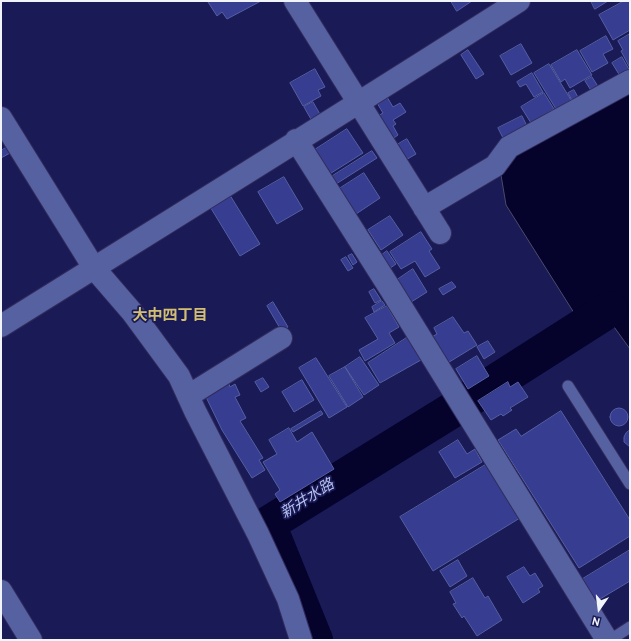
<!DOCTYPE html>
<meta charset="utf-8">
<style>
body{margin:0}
#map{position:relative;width:631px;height:641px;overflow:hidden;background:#191a56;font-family:Overpass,sans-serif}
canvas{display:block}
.frame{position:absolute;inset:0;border:2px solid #f2f4fc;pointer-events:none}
.north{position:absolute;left:579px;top:589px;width:40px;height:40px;-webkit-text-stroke:3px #191a56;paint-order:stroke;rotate:194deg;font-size:11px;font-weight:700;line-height:16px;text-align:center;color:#f2f4fc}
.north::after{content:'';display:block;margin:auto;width:14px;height:18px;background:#f2f4fc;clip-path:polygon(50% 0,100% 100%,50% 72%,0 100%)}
</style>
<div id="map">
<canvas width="631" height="641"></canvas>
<div class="frame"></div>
<div class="north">N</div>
</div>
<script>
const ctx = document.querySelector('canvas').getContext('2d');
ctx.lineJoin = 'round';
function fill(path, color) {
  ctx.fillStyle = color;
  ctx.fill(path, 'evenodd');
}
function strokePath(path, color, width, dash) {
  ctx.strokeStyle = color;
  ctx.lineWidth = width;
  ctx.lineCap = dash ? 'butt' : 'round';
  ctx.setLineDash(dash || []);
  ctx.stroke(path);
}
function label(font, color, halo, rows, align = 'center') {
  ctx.font = font + ' Overpass,"Noto Sans JP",sans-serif';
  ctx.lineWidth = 3.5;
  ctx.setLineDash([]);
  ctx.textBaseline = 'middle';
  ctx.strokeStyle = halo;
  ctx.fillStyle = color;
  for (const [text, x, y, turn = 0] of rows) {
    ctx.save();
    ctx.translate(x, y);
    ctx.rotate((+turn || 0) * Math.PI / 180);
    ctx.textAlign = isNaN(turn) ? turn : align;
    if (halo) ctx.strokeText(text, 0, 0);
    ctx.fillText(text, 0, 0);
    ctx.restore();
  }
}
const water = new Path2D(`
 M630,91V349L601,309L581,324L506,205L501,175L516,154Z`);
const river = new Path2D(`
 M469,399L610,309
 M315,640L268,524L454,409`);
const building = new Path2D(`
 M210,1H261L227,19L222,12L217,16L208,2Z
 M451,1H472L457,11Z
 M591,1H608L595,9Z
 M624,1H630V30L613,40L599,15Z
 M630,34V68L621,51L623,50L618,41Z
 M606,36L613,49L603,54L608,63L592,72L580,51Z
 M521,44L532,63L511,75L500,56Z
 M468,50L484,74L476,79L461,55Z
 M577,50L592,75L570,88L565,79L561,82L551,65Z
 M622,57L630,71L620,76L612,63Z
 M549,64L571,100L556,109L534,73Z
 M315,69L325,87L318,90L321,96L303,106L290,83Z
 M532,73L543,92L534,97L526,84L520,87L517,82Z
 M592,77L599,88L592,92L585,81Z
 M574,90L579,99L573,102L568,93Z
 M544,93L554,109L531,123L521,107Z
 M387,97L393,107L400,103L406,112L393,120L396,124L393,126L398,135L391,140L376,117L383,113L377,103Z
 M313,102L321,116L312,121L304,107Z
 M522,116L528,128L504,140L498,128Z
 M347,129L363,153L328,175L313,151Z
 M407,139L416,154L404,161L395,146Z
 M7,147L10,153L1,158V151Z
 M372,151L377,158L336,184L331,177Z
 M364,173L380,198L356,214L339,189Z
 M284,177L303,209L277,224L258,192Z
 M228,192L260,244L240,256L209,205Z
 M390,216L403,235L381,250L368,230Z
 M421,232L432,249L429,251L440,268L425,277L415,261L401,269L390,252Z
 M387,251L396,264L386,271L378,258Z
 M352,254L357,262L353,265L348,256Z
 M346,257L353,268L348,271L341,260Z
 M413,269L427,292L408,304L394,282Z
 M452,282L456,287L443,295L439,289Z
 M374,289L381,300L375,303L369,292Z
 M382,301L385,305L374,312L372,307Z
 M273,302L288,327L281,330L267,306Z
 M387,306L399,327L389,333L395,343L365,361L359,350L378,339L365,318Z
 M453,317L464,333L468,331L477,345L446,364L430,338L437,334L434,328Z
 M408,337L421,360L380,383L368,363Z
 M488,341L495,352L484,359L477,347Z
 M477,356L489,376L468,389L456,369Z
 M360,357L379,385L364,395L345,367Z
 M316,358L347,407L329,418L299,368Z
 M345,367L363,397L348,407L329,376Z
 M263,378L269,387L261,392L255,382Z
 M302,380L314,400L294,412L282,392Z
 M508,382L510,387L518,382L528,397L510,408L512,410L503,416L501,414L491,420L478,401Z
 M229,384L230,387L235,384L240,395L235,397L246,418L240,421L263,458L259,460L265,470L252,478L222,430L205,395Z
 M610 417a9 9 0 1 1 18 0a9 9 0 1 1-18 0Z
 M321,411L323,414L293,432L291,429Z
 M561,411L630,520V536L579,568L498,440L516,429L521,436Z
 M289,428L297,442L312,432L334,469L280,502L275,494L280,490L263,462L277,454L269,440Z
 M630,430V447L624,442V437L626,433Z
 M458,440L467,454L475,449L482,462L455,478L439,452Z
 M487,464L520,518L433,571L400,517Z
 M630,550V581L595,602L581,580Z
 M458,560L467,576L450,587L440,571Z
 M524,567L530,576L535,573L543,586L538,589L540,592L523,603L507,577Z
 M473,578L485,598L488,596L502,620L477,636L464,616L462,618L453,604L456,603L450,592Z`);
const lane = new Path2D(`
 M568,386L630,484
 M610,640L630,627`);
const street = new Path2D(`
 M295,1L440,233
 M1,118L94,268L132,312L179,376L195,411L258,534L288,599L301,640
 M296,140L391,290L607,640
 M424,208L495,166L509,147L630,81
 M1,326C174,218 347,111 519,1
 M188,396L281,338
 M1,591L31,640`);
const neighbourhoodNames = [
 ["大中四丁目",170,317]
];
const waterNames = [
 ["新井水路",308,500,-32]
];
fill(water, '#05022b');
strokePath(water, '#4c4b6a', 1);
strokePath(river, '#05022b', 36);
fill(building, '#373d91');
strokePath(building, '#545fa0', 1);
strokePath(lane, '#322c5c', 13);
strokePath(street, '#322c5c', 24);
strokePath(lane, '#5661a2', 11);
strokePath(street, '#5661a2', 22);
label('bold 15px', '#d3bf72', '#191a56', neighbourhoodNames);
label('italic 15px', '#b4beec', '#191a56', waterNames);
</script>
